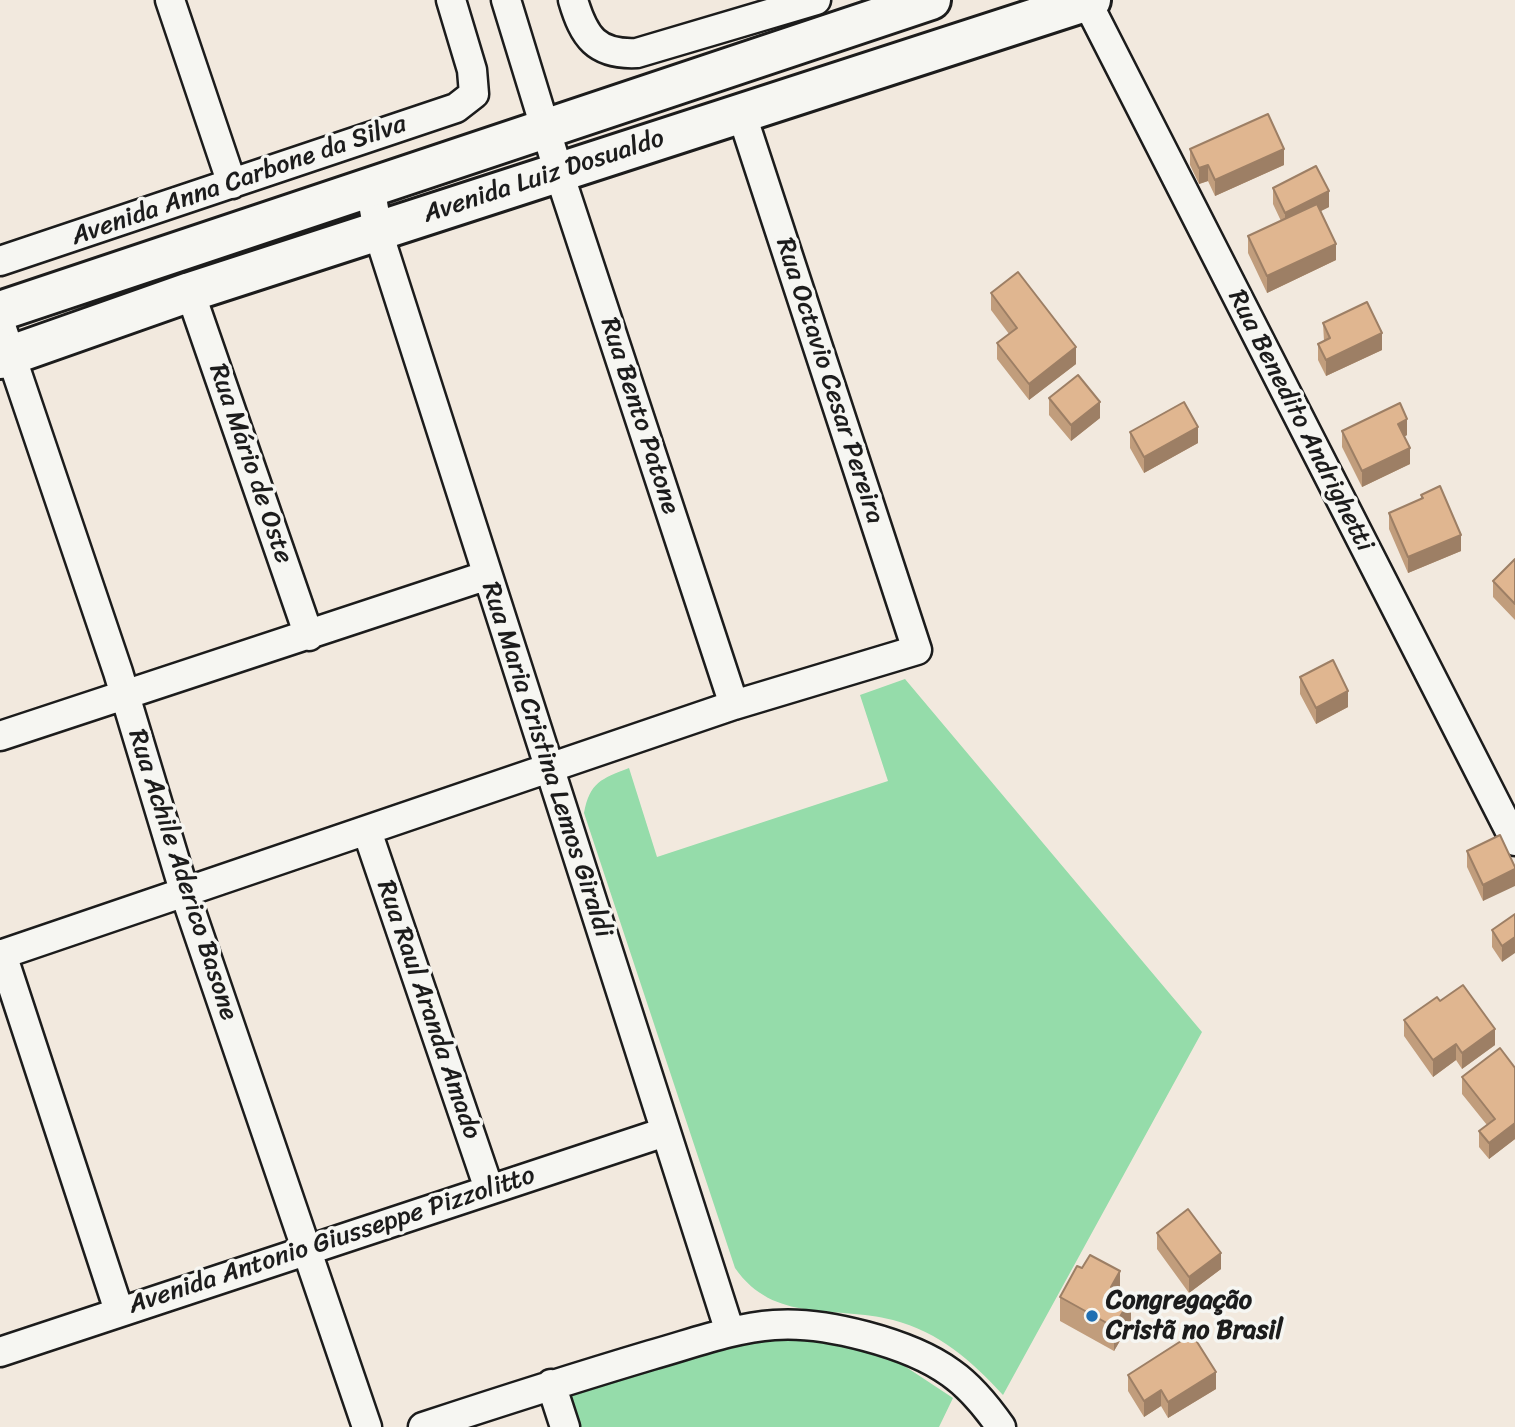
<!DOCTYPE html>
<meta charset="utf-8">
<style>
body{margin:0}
canvas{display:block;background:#f2e9de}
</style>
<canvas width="1515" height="1427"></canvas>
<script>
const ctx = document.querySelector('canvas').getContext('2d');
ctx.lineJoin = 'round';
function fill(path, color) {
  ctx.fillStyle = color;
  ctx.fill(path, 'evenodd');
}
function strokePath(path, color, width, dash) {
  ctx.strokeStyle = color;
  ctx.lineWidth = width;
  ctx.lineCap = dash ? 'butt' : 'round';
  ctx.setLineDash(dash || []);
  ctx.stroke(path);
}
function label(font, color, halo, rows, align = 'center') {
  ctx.font = font + ' Sriracha,sans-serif';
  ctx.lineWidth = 7;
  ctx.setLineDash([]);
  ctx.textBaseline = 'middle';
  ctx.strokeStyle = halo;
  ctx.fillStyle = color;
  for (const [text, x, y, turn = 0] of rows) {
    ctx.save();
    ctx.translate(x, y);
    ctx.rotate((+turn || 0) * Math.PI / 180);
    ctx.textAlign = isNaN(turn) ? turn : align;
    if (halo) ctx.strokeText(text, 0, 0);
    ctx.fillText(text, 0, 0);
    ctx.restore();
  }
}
const green = new Path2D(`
 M905,679L1202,1032L1003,1395C972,1361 939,1332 893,1320C834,1305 774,1324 735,1268L584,813C590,782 601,779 629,768L657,857L888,781L860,695Z
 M795,1337L854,1347L903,1365L953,1398L939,1427H578L565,1391L752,1338Z`);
const street = new Path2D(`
 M170,0L232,184
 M506,0L559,173L734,705
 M573,0C584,37 596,55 637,53L816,0
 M1086,0L1515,841
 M370,186L378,232L730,1332
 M0,261L456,108L474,94L472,70L451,0
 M190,292L309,636
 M0,323L118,672L185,894L367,1427
 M0,736L485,576
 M367,831L489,1189
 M2,954L119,1311
 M0,955L734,705L917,650L741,112
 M0,1352L665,1132
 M551,1384L565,1427
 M423,1427C499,1402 574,1378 651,1355C691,1344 732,1328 774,1325C824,1321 910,1343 951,1373C971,1387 987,1407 1001,1427`);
const secondary = new Path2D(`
 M0,311L931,0
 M0,359L190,292L1091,0`);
const wall = new Path2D(`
 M1190,149L1284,165L1215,196L1208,181L1199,184L1190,165Z
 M1273,188L1329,207L1321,211L1336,260L1267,293L1248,253V236L1281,221L1273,204Z
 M991,293L1076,364L1029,400L997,359V343L1009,334L991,310Z
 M1323,323L1382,350L1326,376L1318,360V344L1324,341Z
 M1049,398L1100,418L1071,441L1049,415Z
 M1342,431L1407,435L1404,437L1410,464L1362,487L1342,447Z
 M1130,432L1198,443L1144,473L1130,448Z
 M1421,495L1461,551L1408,573L1389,529V513L1421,499Z
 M1515,559V620L1493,597V581Z
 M1300,677L1348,707L1316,724L1300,694Z
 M1467,851L1515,867L1483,901L1467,867Z
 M1515,914L1502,962L1492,947V930Z
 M1440,1001L1495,1045L1462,1069L1456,1060L1433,1077L1404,1036V1020Z
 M1515,1068V1139L1489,1159L1479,1147V1131L1487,1125L1462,1094V1077Z
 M1157,1233L1221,1269L1189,1293L1157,1249Z
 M1120,1291L1131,1322L1114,1351L1060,1321V1297Z
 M1128,1375L1216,1389L1168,1418L1161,1406L1144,1417L1128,1391Z`);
const shadedWall = new Path2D(`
 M1284,149V165L1215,196V180Z
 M1208,165V181L1199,184V168Z
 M1329,191V207L1285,229V213Z
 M1336,244V260L1267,293V276Z
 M1382,333V350L1326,376V360Z
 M1076,347V364L1029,400V384Z
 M1100,402V418L1071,441V425Z
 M1407,419V435L1398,440V424Z
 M1198,427V443L1144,473V457Z
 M1410,448V464L1362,487V471Z
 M1461,535V551L1408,573V557Z
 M1348,691V707L1316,724V708Z
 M1515,869V886L1483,901V885Z
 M1515,937V953L1502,962V946Z
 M1495,1029V1045L1462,1069V1053Z
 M1456,1044V1060L1433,1077V1060Z
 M1515,1123V1139L1489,1159V1143Z
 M1221,1253V1269L1189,1293V1277Z
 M1120,1271V1295L1111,1287Z
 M1131,1298V1322L1114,1351V1327Z
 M1216,1372V1389L1168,1418V1402Z
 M1161,1390V1406L1144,1417V1401Z`);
const building = new Path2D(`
 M1268,114L1284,149L1215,180L1208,165L1199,168L1190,149Z
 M1316,166L1329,191L1285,213L1273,188Z
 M1317,204L1336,244L1267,276L1248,236Z
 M1018,272L1076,347L1029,384L997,343L1017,328L991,293Z
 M1367,302L1382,333L1326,360L1318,344L1330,338L1323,323Z
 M1078,375L1100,402L1071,425L1049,398Z
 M1184,402L1198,427L1144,457L1130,432Z
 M1400,403L1407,419L1398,424L1410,448L1362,471L1342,431Z
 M1440,486L1461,535L1408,557L1389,513L1423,498L1421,495Z
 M1515,559V604L1493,581Z
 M1333,660L1348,691L1316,708L1300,677Z
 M1500,835L1515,867V869L1483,885L1467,851Z
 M1515,914V937L1502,946L1492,930Z
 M1463,985L1495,1029L1462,1053L1456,1044L1433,1060L1404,1020L1437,997L1440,1001Z
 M1500,1048L1515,1068V1123L1489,1143L1479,1131L1495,1119L1462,1077Z
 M1188,1209L1221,1253L1189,1277L1157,1233Z
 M1090,1255L1120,1271L1111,1287L1131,1298L1114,1327L1060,1297L1077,1266L1082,1268Z
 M1192,1334L1216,1372L1168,1402L1161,1390L1144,1401L1128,1375Z`);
const markers = [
 [1092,1316,7,"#1f6fb2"]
];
const streetNames = [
 ["Avenida Luiz Dosualdo",544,177,-18],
 ["Avenida Anna Carbone da Silva",239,181,-19],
 ["Rua Octavio Cesar Pereira",829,381,72],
 ["Rua Bento Patone",639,416,72],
 ["Rua Benedito Andrighetti",1300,421,63],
 ["Rua Mário de Oste",250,464,71],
 ["Rua Maria Cristina Lemos Giraldi",546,760,72],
 ["Rua Achile Aderico Basone",182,875,72],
 ["Rua Raul Aranda Amado",428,1010,71],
 ["Avenida Antonio Giusseppe Pizzolitto",332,1241,-18]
];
const poiNames = [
 ["Congregação",1106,1301],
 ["Cristã no Brasil",1106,1331]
];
fill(green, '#95dcaa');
strokePath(street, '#1c1c1c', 33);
strokePath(secondary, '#1c1c1c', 44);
strokePath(street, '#f6f6f2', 28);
strokePath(secondary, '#f6f6f2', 38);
fill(wall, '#c19d7c');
fill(shadedWall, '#9d7f65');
fill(building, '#e0b690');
strokePath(building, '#9d7f65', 2);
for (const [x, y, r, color] of markers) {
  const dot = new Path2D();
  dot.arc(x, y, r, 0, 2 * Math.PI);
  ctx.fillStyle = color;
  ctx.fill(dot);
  strokePath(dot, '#f6f6f2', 2.5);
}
label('26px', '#1c1c1c', '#f6f6f2', streetNames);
label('bold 26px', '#1c1c1c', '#f6f6f2', poiNames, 'left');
</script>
